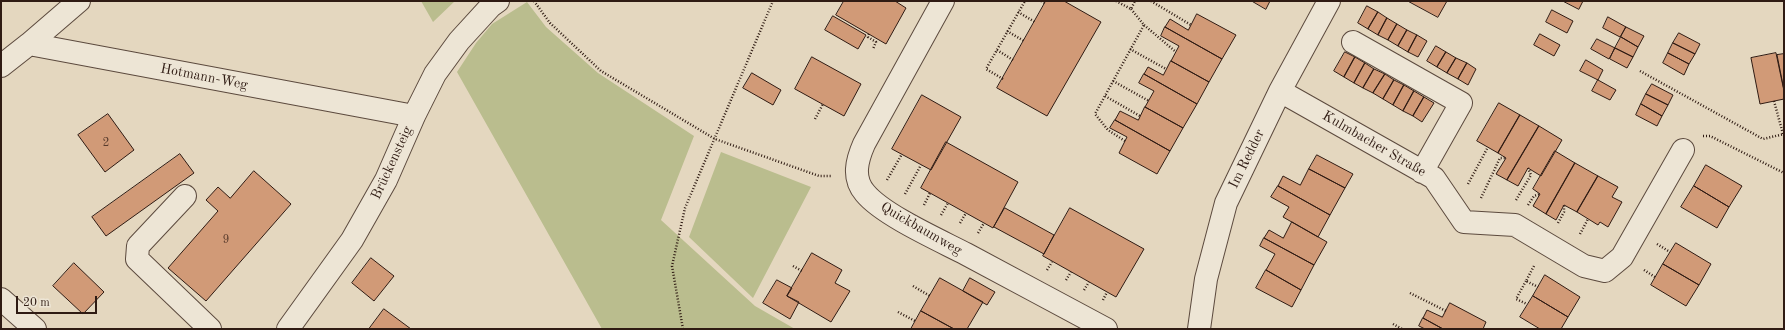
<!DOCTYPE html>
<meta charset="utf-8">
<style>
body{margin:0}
#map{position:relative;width:1785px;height:330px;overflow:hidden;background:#e4d7bf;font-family:"Old Standard TT",serif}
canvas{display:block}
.frame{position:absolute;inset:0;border:2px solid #2f1b13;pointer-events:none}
.scale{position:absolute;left:16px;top:296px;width:81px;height:18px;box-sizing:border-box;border:2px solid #2f1b13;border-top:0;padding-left:5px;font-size:12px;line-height:14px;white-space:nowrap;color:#2f1b13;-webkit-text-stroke:3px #ede5d5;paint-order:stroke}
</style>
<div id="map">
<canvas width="1785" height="330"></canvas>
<div class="frame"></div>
<div class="scale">20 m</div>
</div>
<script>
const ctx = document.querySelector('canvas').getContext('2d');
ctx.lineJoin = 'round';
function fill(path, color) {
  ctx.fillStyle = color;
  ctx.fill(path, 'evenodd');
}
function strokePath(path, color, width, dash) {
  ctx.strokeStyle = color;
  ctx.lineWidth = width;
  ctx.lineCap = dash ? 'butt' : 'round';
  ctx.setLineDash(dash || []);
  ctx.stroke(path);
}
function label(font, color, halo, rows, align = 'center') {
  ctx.font = font + ' "Old Standard TT",serif';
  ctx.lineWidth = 4;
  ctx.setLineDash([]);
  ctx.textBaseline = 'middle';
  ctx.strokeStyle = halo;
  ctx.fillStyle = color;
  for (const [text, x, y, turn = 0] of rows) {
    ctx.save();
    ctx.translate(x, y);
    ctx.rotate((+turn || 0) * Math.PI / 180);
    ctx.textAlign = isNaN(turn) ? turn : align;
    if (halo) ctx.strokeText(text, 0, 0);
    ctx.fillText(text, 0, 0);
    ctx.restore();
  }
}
const green = new Path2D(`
 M421,1H455L433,22Z
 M527,2L546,27L598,73L694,136L661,220L755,306L795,329H602L457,72L476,43L492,24Z
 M721,152L811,187L753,298L689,237Z`);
const building = new Path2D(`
 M844,1H895L906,8L886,44L836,15Z
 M1046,1H1064L1101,22L1047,116L997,88Z
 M1252,1H1270L1266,9Z
 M1408,1H1447L1438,17Z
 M1563,1H1583L1579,9Z
 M1367,6L1378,12L1368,29L1358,23Z
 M1552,10L1573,21L1567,33L1546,22Z
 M1378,12L1387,18L1378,35L1368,29Z
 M1197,14L1236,35L1222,59L1165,27L1170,19L1188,30Z
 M833,16L866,35L858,49L825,30Z
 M1608,17L1626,27L1620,37L1603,28Z
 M1387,18L1397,24L1388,40L1378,35Z
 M1397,24L1407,30L1398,46L1388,40Z
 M1165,27L1222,59L1209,82L1171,61L1179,46L1161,36Z
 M1626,27L1644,36L1638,47L1621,37Z
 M1407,30L1417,35L1408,52L1398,46Z
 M1679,33L1700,44L1695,54L1673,43Z
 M1540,34L1560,45L1554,56L1534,45Z
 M1417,35L1427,41L1418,57L1408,52Z
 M1621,37L1638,47L1633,57L1615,48Z
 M1597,39L1615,48L1609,59L1591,49Z
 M1673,43L1695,54L1689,64L1668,53Z
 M1436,46L1446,52L1437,67L1427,61Z
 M1615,48L1633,57L1627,68L1610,59Z
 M1345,52L1355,57L1344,77L1334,71Z
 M1446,52L1456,58L1447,73L1437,67Z
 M1668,53L1689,64L1684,75L1663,63Z
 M1776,53L1784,91V99L1760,104L1751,58Z
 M1784,54V90L1777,55Z
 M812,57L861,84L844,116L795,89Z
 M1355,57L1365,63L1354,83L1344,77Z
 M1456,58L1467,63L1458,79L1447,73Z
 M1586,60L1603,70L1598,80L1580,71Z
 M1171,61L1209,82L1197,104L1144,74L1148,67L1163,75Z
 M1365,63L1374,69L1363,88L1354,83Z
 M1467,63L1476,69L1468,85L1458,79Z
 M1374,69L1385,74L1373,93L1363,88Z
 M752,73L781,90L773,105L743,88Z
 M1144,74L1197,104L1183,128L1145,107L1154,91L1139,83Z
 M1385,74L1394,80L1383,99L1373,93Z
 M1394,80L1404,85L1393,105L1383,99Z
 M1598,80L1616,90L1610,100L1592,91Z
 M1652,84L1673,95L1668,105L1646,94Z
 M1404,85L1414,91L1403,111L1393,105Z
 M1414,91L1424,97L1413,116L1403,111Z
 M1646,94L1668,105L1662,116L1641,104Z
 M922,95L961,117L931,170L892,149Z
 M1424,97L1434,103L1422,122L1413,116Z
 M1499,103L1520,115L1498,153L1477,141Z
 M1641,104L1662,116L1657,126L1636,115Z
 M1145,107L1183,128L1170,151L1115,120L1120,111L1138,120Z
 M108,114L134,150L105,172L78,135Z
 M1520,115L1539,126L1507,180L1496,174L1506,158L1498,153Z
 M1115,120L1170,151L1157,174L1119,153L1127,137L1110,128Z
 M1539,126L1562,140L1541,176L1528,168L1518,186L1507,180Z
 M946,142L1018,182L993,228L921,188Z
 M1555,151L1575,163L1546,214L1533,206L1540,194L1533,189Z
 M180,154L194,173L106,236L92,217Z
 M1317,155L1353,174L1345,188L1309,169Z
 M1575,163L1598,176L1577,212L1564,205L1556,220L1546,214Z
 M1706,165L1742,186L1729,207L1694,186Z
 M1309,169L1345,188L1330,215L1278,186L1283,176L1300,185Z
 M254,171L291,204L206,301L168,268L218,211L206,200L218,187L230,198Z
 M1598,176L1618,187L1612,197L1622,202L1608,227L1600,222L1598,225L1577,212Z
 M1278,186L1330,215L1318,237L1283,217L1289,207L1271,197Z
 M1694,186L1729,207L1717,228L1681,207Z
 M1005,208L1054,235L1044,254L994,227Z
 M1070,208L1144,249L1116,297L1043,256Z
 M1292,222L1327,242L1314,265L1264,238L1269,230L1283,238Z
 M1264,238L1314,265L1301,290L1266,270L1275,254L1260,246Z
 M1676,243L1711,264L1699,285L1663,264Z
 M812,253L842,270L835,283L850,291L831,322L787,296Z
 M371,258L394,276L374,301L352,283Z
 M74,263L104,292L83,314L53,286Z
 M1663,264L1699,285L1686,306L1651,285Z
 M1266,270L1301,290L1292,307L1256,288Z
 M1545,275L1580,297L1568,317L1533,296Z
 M940,278L983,302L967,329H954L921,311Z
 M970,278L995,292L987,305L963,291Z
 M777,280L792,288L787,296L799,302L790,319L763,303Z
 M1533,296L1568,317L1561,329H1540L1520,317Z
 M1450,303L1486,322L1483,329H1443L1423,318L1427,310L1442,317Z
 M384,309L411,329H369Z
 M921,311L954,329H911Z
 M1423,318L1443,329H1425L1419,326Z`);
const path = new Path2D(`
 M534,1L550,23L601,71L715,139L819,176H832
 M1041,1L1045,3
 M1116,1L1131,9L1135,1
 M1151,1L1191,25
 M1018,12L1035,22
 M1144,25L1176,52
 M1007,31L1024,41
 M869,34L868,37L876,42L873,49
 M1130,49L1166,69
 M997,50L1013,60
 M1640,71L1763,139L1784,134
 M1003,79L986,69L1025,1
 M1113,81L1149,101
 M1105,96L1140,116
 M1774,101L1783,134
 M815,119L823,104
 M1703,136H1710L1784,173
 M1125,141L1108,130L1095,114L1144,25L1131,9
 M887,180L902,154
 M1468,184L1488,147
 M905,194L921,165
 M1481,198L1500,158H1506
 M1516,200L1531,175L1528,168
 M924,205L930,193
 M1528,205L1534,196L1540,194
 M941,215L948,203
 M960,223L966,213
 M1558,223L1564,212V205
 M978,233L984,223
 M1580,234L1588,219
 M1657,244L1670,252
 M793,266L802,271
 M1534,266L1526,281L1538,287
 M1047,270L1052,262
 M1644,270L1655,277
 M1066,280L1071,272
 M1526,281L1516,299L1527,304
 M913,286L930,296
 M1084,290L1089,282
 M1410,293L1446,311
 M1103,300L1107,292
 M898,312L915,321
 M1393,324L1402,329
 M683,329L672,266L685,208L773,1`);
const minor = new Path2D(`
 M943,1L864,144C857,160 852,178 865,193C883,215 939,240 966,254C1013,279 1059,304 1106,329
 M1353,42L1461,103L1422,172
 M29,44L79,1
 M1,66L29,44L414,116
 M1280,91L1434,178L1464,222L1515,225L1584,266L1605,271L1622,257L1683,150
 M185,196L138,246L137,259L210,329
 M1,299L35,329
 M288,329L352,240L386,180L414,116L435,74L459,41L491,6L498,1
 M1199,329L1206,279L1226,203L1280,91L1329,1`);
const numberNames = [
 ["2",106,143],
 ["9",226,240]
];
const streetNames = [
 ["Hotmann-Weg",204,77,11],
 ["Kulmbacher Straße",1374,144,30],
 ["Im Redder",1247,159,-64],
 ["Brückensteig",392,163,-65],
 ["Quickbaumweg",921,229,30]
];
fill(green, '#babd8e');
fill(building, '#d19a77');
strokePath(building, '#2f1b13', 1);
strokePath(minor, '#5c4a3e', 24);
strokePath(path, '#2f1b13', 2.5, [1, 2]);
strokePath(minor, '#ede5d5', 22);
label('12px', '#583b2c', null, numberNames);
label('14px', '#2f1b13', '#ede5d5', streetNames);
</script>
